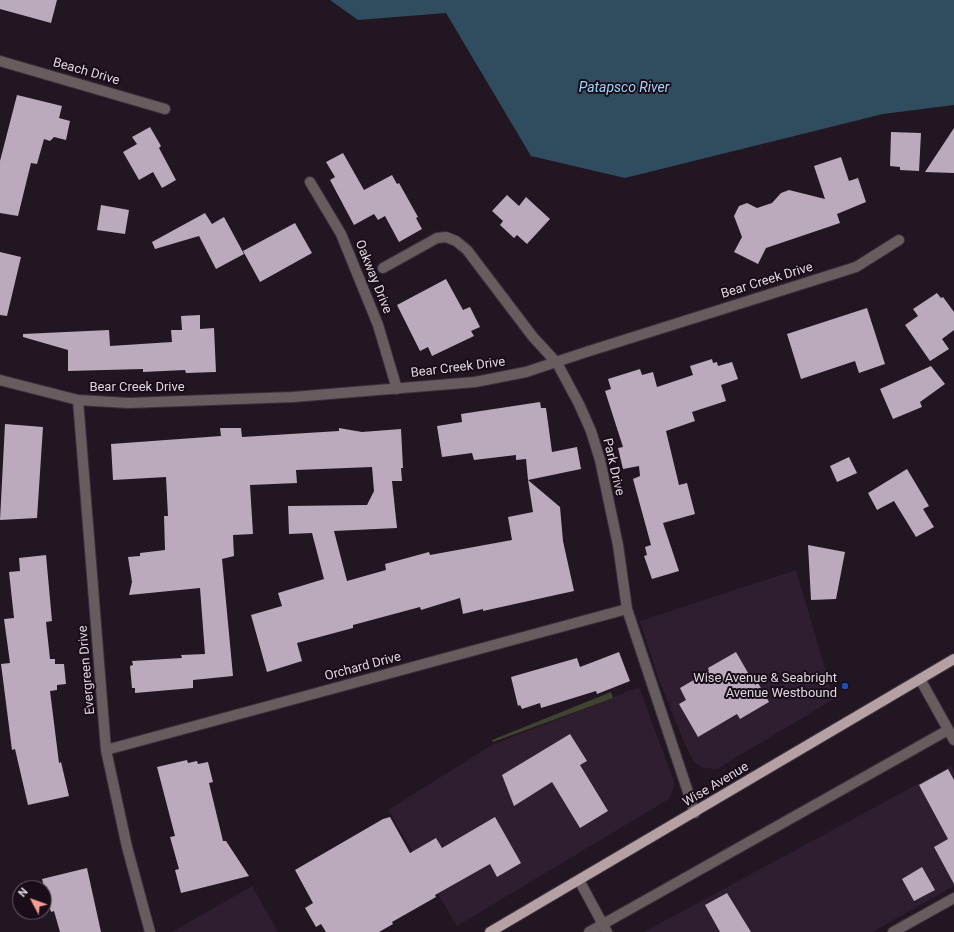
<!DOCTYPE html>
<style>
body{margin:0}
#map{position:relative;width:954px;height:932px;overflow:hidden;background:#221622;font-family:Roboto,sans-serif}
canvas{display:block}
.north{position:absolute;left:12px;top:880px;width:40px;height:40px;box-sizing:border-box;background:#190d19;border:1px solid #685e68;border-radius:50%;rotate:311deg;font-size:11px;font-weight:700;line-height:16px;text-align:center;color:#dfd7df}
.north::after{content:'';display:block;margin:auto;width:14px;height:18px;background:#f59c92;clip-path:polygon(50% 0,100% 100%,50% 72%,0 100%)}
</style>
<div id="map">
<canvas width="954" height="932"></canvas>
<div class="north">N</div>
</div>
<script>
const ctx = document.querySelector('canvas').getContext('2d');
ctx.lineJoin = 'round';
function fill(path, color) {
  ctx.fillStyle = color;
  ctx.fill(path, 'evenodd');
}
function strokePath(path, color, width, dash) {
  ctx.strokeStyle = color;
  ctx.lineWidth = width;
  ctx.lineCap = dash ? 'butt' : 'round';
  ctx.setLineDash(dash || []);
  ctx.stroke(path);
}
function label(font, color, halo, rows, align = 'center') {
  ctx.font = font + ' Roboto,sans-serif';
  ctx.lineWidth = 4;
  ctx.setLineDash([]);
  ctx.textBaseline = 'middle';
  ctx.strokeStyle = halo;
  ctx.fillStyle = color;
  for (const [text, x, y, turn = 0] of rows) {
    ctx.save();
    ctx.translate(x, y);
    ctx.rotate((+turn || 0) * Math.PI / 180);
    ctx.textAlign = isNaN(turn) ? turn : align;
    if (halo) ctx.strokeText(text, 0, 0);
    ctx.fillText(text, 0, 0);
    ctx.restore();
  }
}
const built = new Path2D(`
 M796,570L834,699L717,769L703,768L694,762L684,742L659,680L640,621Z
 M639,687L675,784L669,799L457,926L388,810L492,745Z
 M951,766L954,771V886L872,932H644Z
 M252,886L278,932H172Z`);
const green = new Path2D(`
 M611,692L613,698L493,742L492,740Z`);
const water = new Path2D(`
 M330,0H954V105L883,114L625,178L531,156L446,13L358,20Z`);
const building = new Path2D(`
 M0,0H57L51,23L0,9Z
 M17,95L62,106L59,118L70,121L66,140L54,137L50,141L44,139L37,164L31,163L18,216L0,213V161Z
 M150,127L161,146L159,148L176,180L162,188L153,172L139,180L123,152L137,144L132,137Z
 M954,128V173L925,172Z
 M891,132L921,133L919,171L900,170V167L890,166Z
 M343,153L364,190L392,175L397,184L399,183L418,217L416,218L422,229L399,242L385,216L378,220L374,214L354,225L330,180L335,177L326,162Z
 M841,157L849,181L858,178L866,202L837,214L840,223L766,248L758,264L734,252L742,237L734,216L739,206L747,203L757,208L772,203L781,193L789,190L825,199L814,166Z
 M507,195L519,206L526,197L550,219L527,244L517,235L514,238L500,225L503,221L492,211Z
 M101,205L129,210L125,234L97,230Z
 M205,213L212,224L224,217L244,254L216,269L199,236L155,249L152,242Z
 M295,223L312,253L260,282L243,251Z
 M0,252L21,257L7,316L0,315Z
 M446,279L463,310L470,307L480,327L471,331L474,336L432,356L428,347L420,351L397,305Z
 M937,293L941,298L943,297L954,312V330L942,339L949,349L930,361L905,325L918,316L913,309Z
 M867,308L885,364L859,373L855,361L801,379L787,334Z
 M200,315V329L214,328L216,372L186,373L185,370L143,372V369L68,371V350L23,337V334L109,330L110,346L172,342L171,330H182L181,316Z
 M712,359L713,363L717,362L718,366L732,362L738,379L721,385L726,401L692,412L695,421L666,431L679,485L687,483L695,514L663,523L679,571L652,579L644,556L647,555L645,547L651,545L633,479L640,476L639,466L623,469L618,448L623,447L605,391L611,389L608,379L640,369L642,375L653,372L657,387L693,375L690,366Z
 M931,366L945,384L920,402L922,407L893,419L880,389Z
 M540,402L541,408H546L552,452L577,447L581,469L528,480L526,459L516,460V455L474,460L472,453L442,457L437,426L462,422L461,414Z
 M5,424L43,427L37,518L0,520Z
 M220,428H241L242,437L339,431V428L362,432L401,429L403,468H401L402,481H392L397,528L334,531L347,581L386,570L385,564L429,552L430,555L512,540L508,517L533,512L528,480L560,507L563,541L574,591L483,611V609L463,614L460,598L421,610L420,607L353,625V628L297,643L302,661L267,672L251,615L282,606L278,593L324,579L312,533L289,534L288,506L367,505L374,491L372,467L296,470L297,483L250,485L253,534L233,535L234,556L222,559L233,676L193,680V688L135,693V688H132L130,666L133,665L132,661L182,658L181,655L205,654L200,588L129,595L132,582L128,557L140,556V553L165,550L164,516H168L166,477L113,480L111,444L221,436Z
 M849,457L857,473L837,482L830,466Z
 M907,469L929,506L923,509L934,527L916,537L894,501L877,510L868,493Z
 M808,545L845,552L836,599L811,600Z
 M46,555L52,621L46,622L50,659H55V664H64L66,684L57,685V690L50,691L59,763L61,762L69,796L28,805L15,749L12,750L1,664L10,663L4,619L14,618L9,572L20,571L19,558Z
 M619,652L630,681L597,694L596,691L541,708L540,703L522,709L520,705L518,706L511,677L577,658L580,667Z
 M736,652L755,685L758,683L769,702L740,719L737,714L698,737L679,704L686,700L680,688L709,671L708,668Z
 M570,734L587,761L580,765L608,811L580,828L552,782L514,806L502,775Z
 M187,760L188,763L197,761L198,764L208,762L213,782L209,783L223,841H226L249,876L181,893L175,870L179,869L170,837L175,836L157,767Z
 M948,769L954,780V884L934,847L948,839L919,785Z
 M390,817L410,853L436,838L442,848L495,817L521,863L497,877L490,864L435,895L436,897L392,922L393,924L379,932H326L321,924L316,927L305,908L313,903L295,870L383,819Z
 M922,867L935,890L914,901L902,879Z
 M87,868L101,932H60L54,911L51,912L42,879Z
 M727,893L751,932H720L705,905Z`);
const minor = new Path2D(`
 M0,61L165,109
 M310,182L341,234L378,325L397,389
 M383,268L437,238L446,237L456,241L467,250L533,337L557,363L579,404L591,431L600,460L618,545L627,609L695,813
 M0,380L78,400L128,403L293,397L475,382L526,372L583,353L856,267L899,240
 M78,400L106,750L127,847L150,932
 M920,679L954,740
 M106,750L627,609
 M579,880L607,932
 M589,932L948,730
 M893,932L954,898`);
const major = new Path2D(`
 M490,932L954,659`);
const markers = [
 [845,686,4,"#1a4fb4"]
];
const streetNames = [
 ["Beach Drive",86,72,16],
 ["Oakway Drive",373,277,68],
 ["Bear Creek Drive",767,281,-17],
 ["Bear Creek Drive",458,368,-7],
 ["Bear Creek Drive",137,388],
 ["Park Drive",613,467,77],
 ["Orchard Drive",363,667,-15],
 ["Evergreen Drive",87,670,-95],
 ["Wise Avenue",716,785,-31]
];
const poiNames = [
 ["Wise Avenue & Seabright",837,679],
 ["Avenue Westbound",837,694]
];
const waterNames = [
 ["Patapsco River",624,88]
];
fill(built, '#2f1e2f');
fill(green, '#3f432f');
fill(water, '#2f4d5e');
fill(building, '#bab');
strokePath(minor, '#3c313c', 12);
strokePath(major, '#3c313c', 12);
strokePath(minor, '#675d5e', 10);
strokePath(major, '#b5a0a3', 10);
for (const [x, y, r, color] of markers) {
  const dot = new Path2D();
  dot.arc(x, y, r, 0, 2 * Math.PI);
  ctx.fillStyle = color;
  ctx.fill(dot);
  strokePath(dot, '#190d19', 1.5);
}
label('13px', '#dfd7df', '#190d19', streetNames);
label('13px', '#dfd7df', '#190d19', poiNames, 'right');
label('italic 14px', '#9dd6f8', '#190d19', waterNames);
</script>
